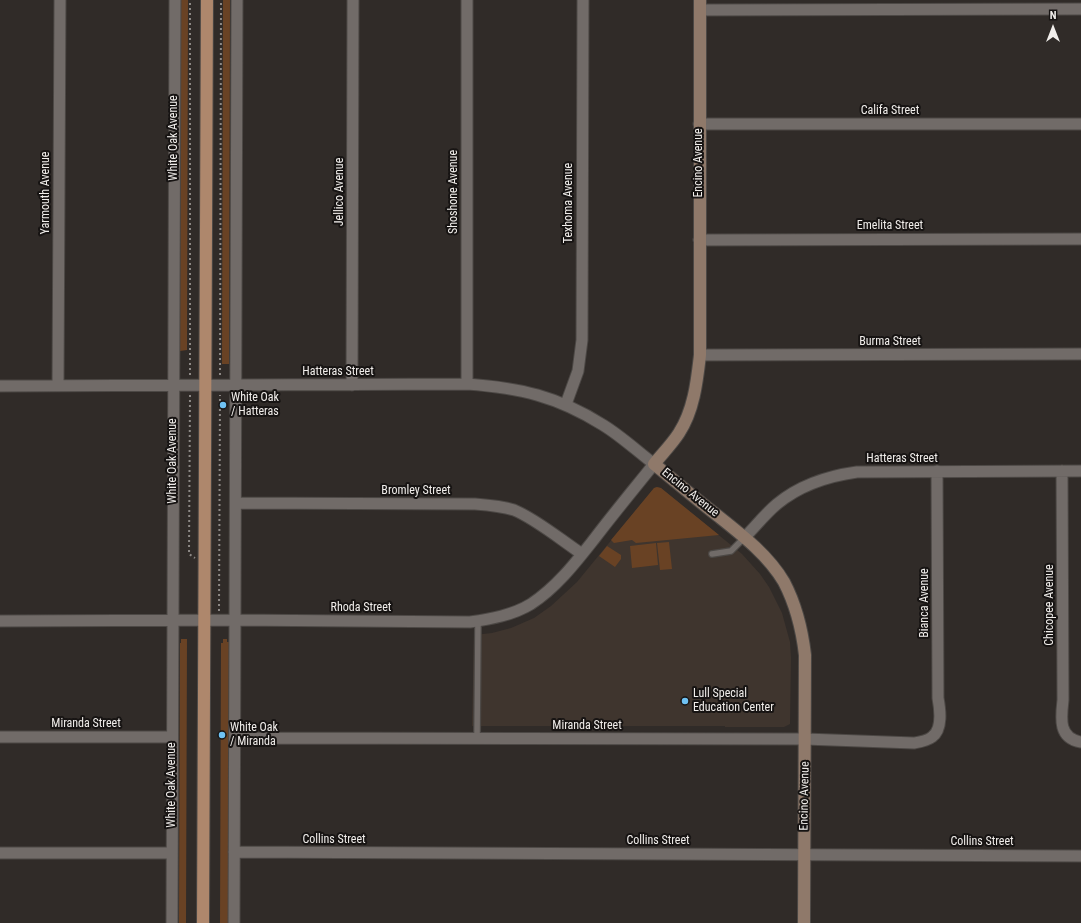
<!DOCTYPE html>
<style>
body{margin:0}
#map{position:relative;width:1081px;height:923px;overflow:hidden;background:#302b28;font-family:"Roboto Condensed",sans-serif}
canvas{display:block}
.north{position:absolute;left:1033px;top:8px;width:40px;height:40px;-webkit-text-stroke:3px #171413;paint-order:stroke;rotate:0deg;font-size:11px;font-weight:700;line-height:16px;text-align:center;color:#f1eeeb}
.north::after{content:'';display:block;margin:auto;width:14px;height:18px;background:#f1eeeb;clip-path:polygon(50% 0,100% 100%,50% 72%,0 100%)}
</style>
<div id="map">
<canvas width="1081" height="923"></canvas>
<div class="north">N</div>
</div>
<script>
const ctx = document.querySelector('canvas').getContext('2d');
ctx.lineJoin = 'round';
function fill(path, color) {
  ctx.fillStyle = color;
  ctx.fill(path, 'evenodd');
}
function strokePath(path, color, width, dash) {
  ctx.strokeStyle = color;
  ctx.lineWidth = width;
  ctx.lineCap = dash ? 'butt' : 'round';
  ctx.setLineDash(dash || []);
  ctx.stroke(path);
}
function label(font, color, halo, rows, align = 'center') {
  ctx.font = font + ' "Roboto Condensed",sans-serif';
  ctx.lineWidth = 4;
  ctx.setLineDash([]);
  ctx.textBaseline = 'middle';
  ctx.strokeStyle = halo;
  ctx.fillStyle = color;
  for (const [text, x, y, turn = 0] of rows) {
    ctx.save();
    ctx.translate(x, y);
    ctx.rotate((+turn || 0) * Math.PI / 180);
    ctx.textAlign = isNaN(turn) ? turn : align;
    if (halo) ctx.strokeText(text, 0, 0);
    ctx.fillText(text, 0, 0);
    ctx.restore();
  }
}
const built = new Path2D(`
 M657,487L661,488L742,554L760,574L769,587L782,613L790,642L791,658L790,724L784,727H725V726H472L474,635L492,633L511,628L534,618L551,606L577,582L654,488Z`);
const green = new Path2D(`
 M181,0H188L187,350L180,351Z
 M223,0H230L229,364H222Z
 M657,487L661,488L719,535L636,543L632,540L614,543L611,540L654,488Z
 M669,542L672,569L660,570L657,543Z
 M656,543L658,565L632,568L630,546Z
 M607,546L621,555V559L615,567L599,556Z
 M181,639H187L186,923H179L180,643H181Z
 M223,639H227V642H229L228,923H220L221,643H223Z`);
const path = new Path2D(`
 M190,375V0
 M220,375L221,0
 M190,395L189,554L195,558
 M219,611L220,395`);
const lane = new Path2D(`
 M712,554L731,551L744,538
 M477,739L478,621`);
const street = new Path2D(`
 M700,10L1081,9
 M699,124H1081
 M699,240L1081,239
 M700,355L1081,354
 M467,384V0
 M58,385L60,0
 M352,385L353,0
 M0,386L467,384C520,388 557,396 603,425C621,436 637,451 654,464C634,489 614,513 595,538C576,562 557,587 531,604C513,615 491,619 470,622L235,620L0,621
 M566,404L578,371L582,340L583,0
 M1062,471L1063,700C1061,718 1058,738 1081,742
 M236,503L474,504C487,505 501,506 514,510C536,519 561,540 582,554
 M744,538C755,527 765,514 777,504C800,485 828,476 857,472L1081,471
 M0,737H172
 M235,738L805,739L914,743C920,742 927,741 932,737C943,729 940,709 938,698L937,471
 M234,852L1081,856
 M0,853H172
 M172,923L175,0
 M234,923L237,0`);
const secondary = new Path2D(`
 M700,0V355C697,381 694,410 679,433C672,444 662,454 654,464C675,481 696,499 718,516C742,535 768,555 784,582C796,605 802,629 805,655L804,923`);
const primary = new Path2D(`
 M203,923L207,0`);
const markers = [
 [223,405,4,"#6fc2f4"],
 [685,701,4,"#6fc2f4"],
 [222,735,4,"#6fc2f4"]
];
const streetNames = [
 ["Califa Street",890,111],
 ["White Oak Avenue",174,138,-90],
 ["Encino Avenue",699,163,-90],
 ["Jellico Avenue",340,192,-90],
 ["Shoshone Avenue",454,192,-90],
 ["Yarmouth Avenue",46,193,-90],
 ["Texhoma Avenue",569,203,-90],
 ["Emelita Street",890,226],
 ["Burma Street",890,342],
 ["Hatteras Street",338,372],
 ["Hatteras Street",902,459],
 ["White Oak Avenue",173,461,-90],
 ["Bromley Street",416,491],
 ["Encino Avenue",690,493,39],
 ["Bianca Avenue",925,603,-90],
 ["Chicopee Avenue",1050,605,-90],
 ["Rhoda Street",361,608],
 ["Miranda Street",86,724],
 ["Miranda Street",587,726],
 ["White Oak Avenue",172,785,-90],
 ["Encino Avenue",805,796,-89],
 ["Collins Street",334,840],
 ["Collins Street",658,841],
 ["Collins Street",982,842]
];
const poiNames = [
 ["White Oak",231,398],
 ["/ Hatteras",231,412],
 ["Lull Special",693,694],
 ["Education Center",693,708],
 ["White Oak",230,728],
 ["/ Miranda",230,742]
];
fill(built, '#3f352e');
fill(green, '#694224');
strokePath(lane, '#4c4845', 8);
strokePath(street, '#4c4845', 13);
strokePath(secondary, '#4c4845', 14);
strokePath(primary, '#4c4845', 14);
strokePath(path, '#8d8986', 2, [2, 3]);
strokePath(lane, '#716b68', 5.5);
strokePath(street, '#716b68', 11);
strokePath(secondary, '#8f796a', 12);
strokePath(primary, '#ae876c', 12);
for (const [x, y, r, color] of markers) {
  const dot = new Path2D();
  dot.arc(x, y, r, 0, 2 * Math.PI);
  ctx.fillStyle = color;
  ctx.fill(dot);
  strokePath(dot, '#171413', 1.5);
}
label('12px', '#f1eeeb', '#171413', streetNames);
label('12px', '#f1eeeb', '#171413', poiNames, 'left');
</script>
